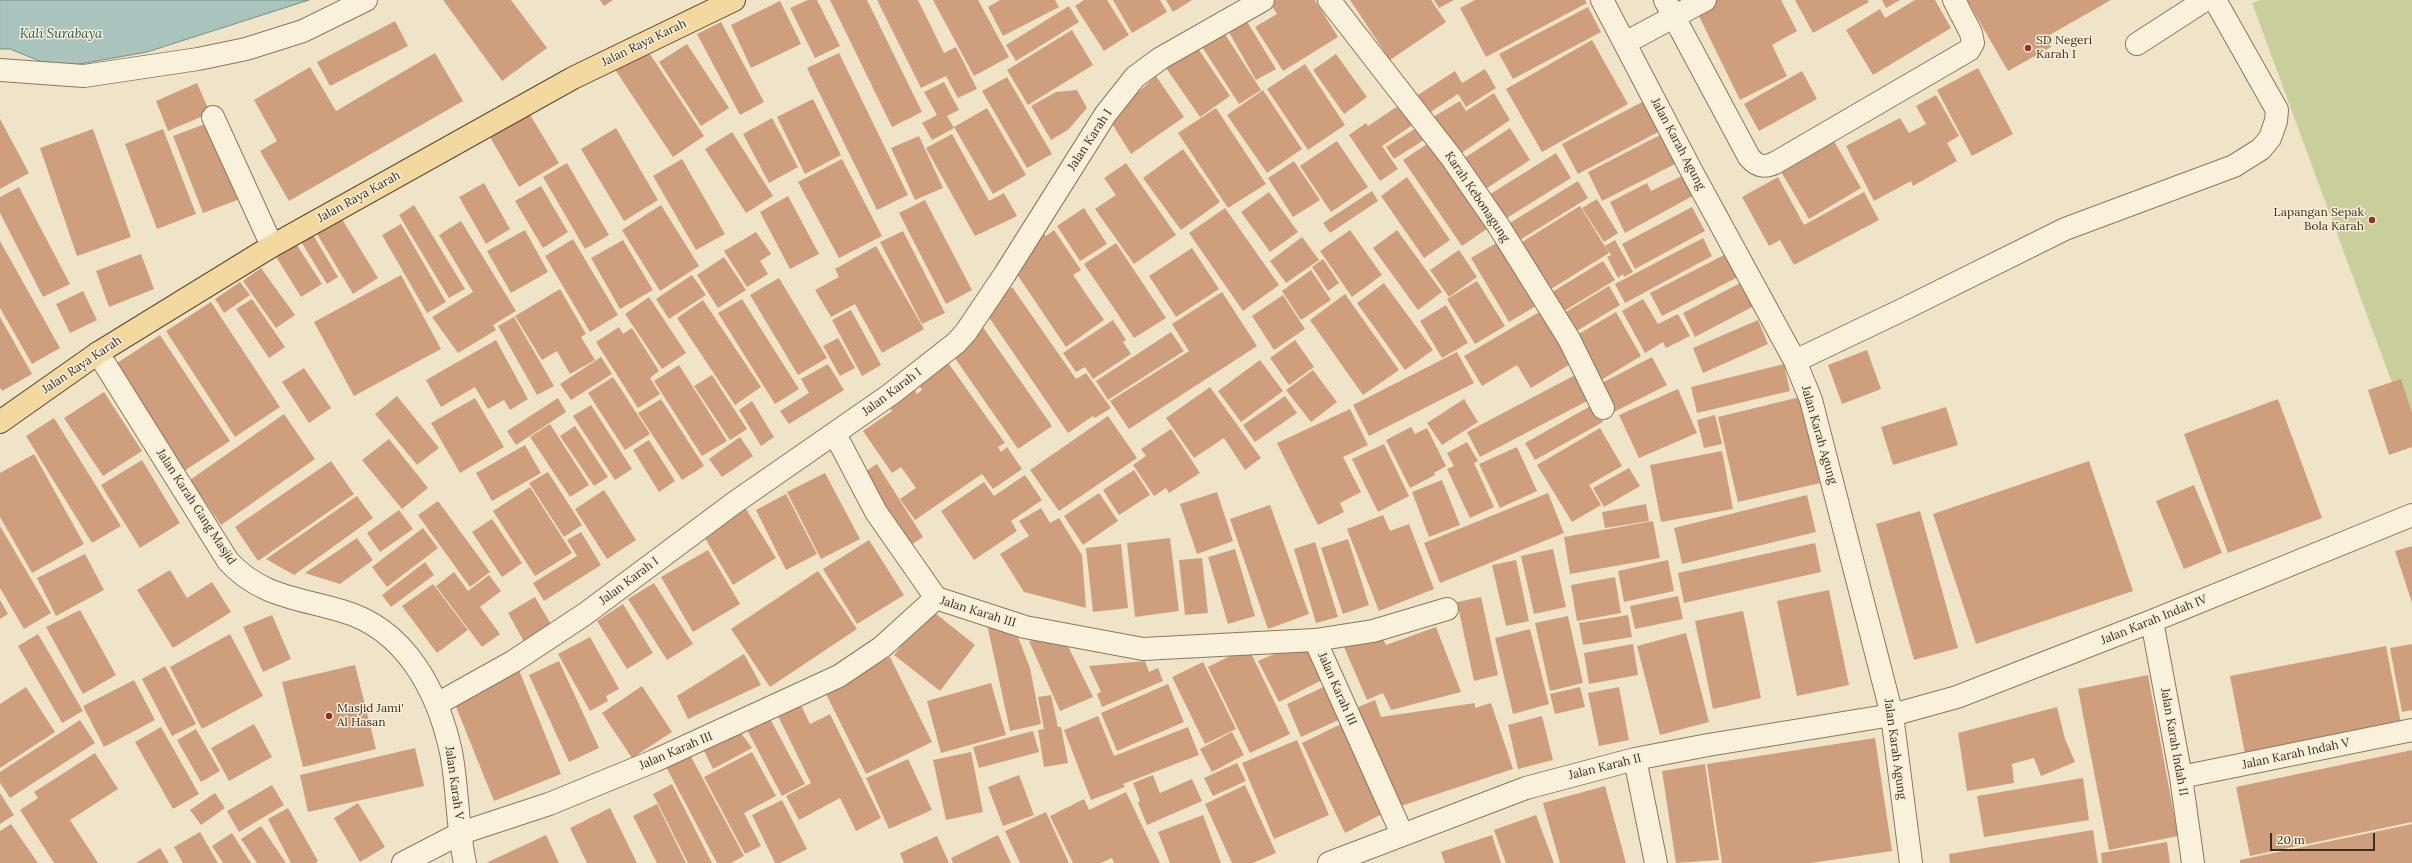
<!DOCTYPE html>
<style>
body{margin:0}
#map{position:relative;width:2412px;height:863px;overflow:hidden;background:#f0e4c8;font-family:Lora,serif}
canvas{display:block}
.scale{position:absolute;left:2270px;top:833px;width:105px;height:18px;box-sizing:border-box;border:2px solid #3d2e20;border-top:0;padding-left:5px;font-size:12px;line-height:14px;white-space:nowrap;color:#3d2e20;-webkit-text-stroke:3px #f7eed8;paint-order:stroke}
</style>
<div id="map">
<canvas width="2412" height="863"></canvas>
<div class="scale">20 m</div>
</div>
<script>
const ctx = document.querySelector('canvas').getContext('2d');
ctx.lineJoin = 'round';
function fill(path, color) {
  ctx.fillStyle = color;
  ctx.fill(path, 'evenodd');
}
function strokePath(path, color, width, dash) {
  ctx.strokeStyle = color;
  ctx.lineWidth = width;
  ctx.lineCap = dash ? 'butt' : 'round';
  ctx.setLineDash(dash || []);
  ctx.stroke(path);
}
function label(font, color, halo, rows, align = 'center') {
  ctx.font = font + ' Lora,serif';
  ctx.lineWidth = 3;
  ctx.setLineDash([]);
  ctx.textBaseline = 'middle';
  ctx.strokeStyle = halo;
  ctx.fillStyle = color;
  for (const [text, x, y, turn = 0] of rows) {
    ctx.save();
    ctx.translate(x, y);
    ctx.rotate((+turn || 0) * Math.PI / 180);
    ctx.textAlign = isNaN(turn) ? turn : align;
    if (halo) ctx.strokeText(text, 0, 0);
    ctx.fillText(text, 0, 0);
    ctx.restore();
  }
}
const green = new Path2D(`
 M2260,0H2412V437L2252,3Z`);
const water = new Path2D(`
 M0,0H309L147,52L57,68L10,49H0Z`);
const building = new Path2D(`
 M443,0H511L547,48L502,81Z
 M600,0H613L604,6Z
 M808,0H817L840,46L815,58L790,8Z
 M830,0H867L922,112L892,127Z
 M877,0H918L944,53L956,47L977,89L958,98L946,76L921,88Z
 M933,0H978L1009,57L974,76Z
 M1000,0H1055L1059,7L1003,36L988,7Z
 M1084,0H1107L1129,35L1104,51L1075,6Z
 M1113,0H1160L1167,12L1132,33Z
 M1166,0H1192L1173,12Z
 M1272,0H1315L1338,37L1283,71L1255,27L1277,14L1269,1Z
 M1350,0H1431L1446,22L1390,60Z
 M1434,0H1454L1439,8Z
 M1475,0H1585L1587,3L1486,57L1460,8Z
 M1715,0H1781L1797,31L1772,45L1787,76L1740,100L1696,10Z
 M1795,0H1868L1869,2L1813,33Z
 M1882,0H1900L1886,8Z
 M1915,0H1935L1951,28L1873,75L1846,30L1880,9L1885,18Z
 M1967,0H2111L2046,37L2051,47L2008,71Z
 M780,1L801,44L751,68L731,25Z
 M1069,6L1079,22L1016,61L1006,45Z
 M1588,7L1601,32L1513,79L1499,54Z
 M1243,15L1276,69L1256,80L1225,25Z
 M395,21L408,46L330,86L317,62Z
 M721,22L764,102L740,115L697,34Z
 M1221,28L1261,90L1239,104L1199,42Z
 M1072,30L1093,65L1028,105L1007,70Z
 M1592,40L1628,104L1542,152L1506,89Z
 M687,44L729,108L701,126L659,62Z
 M1195,44L1230,96L1200,117L1164,65Z
 M646,48L704,136L673,157L614,68Z
 M435,53L463,101L289,201L260,151L277,141L254,100L310,67L336,111Z
 M839,53L908,195L877,210L807,68Z
 M1336,54L1367,97L1344,114L1313,70Z
 M1305,64L1345,125L1308,150L1267,89Z
 M1978,68L2013,134L1972,156L1937,90Z
 M1485,69L1496,88L1466,107L1458,94L1429,113L1418,95L1455,71L1462,83Z
 M1802,71L1817,99L1759,131L1744,104Z
 M1156,76L1184,117L1131,154L1109,119Z
 M1007,77L1052,154L1027,168L982,91Z
 M944,82L959,110L947,116L954,128L932,140L922,123L937,115L924,92Z
 M197,83L210,113L168,131L156,101Z
 M1077,90L1087,108L1068,130L1051,140L1031,106L1056,92Z
 M1263,90L1302,149L1267,173L1227,115Z
 M1494,93L1510,120L1457,156L1433,117L1460,101L1466,111Z
 M1936,95L1959,136L1947,143L1957,161L1913,186L1911,181L1874,201L1846,146L1900,118L1909,133L1926,124L1916,106Z
 M813,99L841,155L805,174L777,117Z
 M1646,100L1662,130L1578,174L1562,144Z
 M1401,104L1414,124L1382,146L1398,169L1380,181L1349,135L1366,123L1368,126Z
 M526,108L559,163L519,187L487,132Z
 M987,108L1026,175L993,194L954,127Z
 M1216,108L1266,184L1228,208L1178,133Z
 M772,118L798,167L769,183L743,134Z
 M0,119L29,173L0,189Z
 M210,122L240,199L203,213L173,136Z
 M616,128L658,200L624,221L581,149Z
 M1416,128L1424,140L1394,159L1386,147Z
 M1510,128L1530,160L1481,192L1460,161Z
 M93,129L131,237L77,256L40,148Z
 M163,129L196,214L157,229L125,144Z
 M732,132L773,196L746,213L705,149Z
 M952,134L989,201L1004,193L1017,216L975,236L926,148Z
 M1662,134L1677,163L1602,201L1588,172Z
 M1830,134L1861,188L1809,219L1777,165Z
 M919,136L943,188L915,200L891,148Z
 M1433,140L1491,226L1462,246L1403,160Z
 M1337,141L1368,187L1331,212L1300,166Z
 M1183,149L1220,202L1181,230L1143,178Z
 M1556,153L1571,178L1502,221L1487,196Z
 M682,159L725,234L696,250L653,176Z
 M842,159L882,236L839,258L798,182Z
 M1294,161L1320,200L1293,217L1268,178Z
 M567,163L609,235L585,249L543,177Z
 M1126,163L1176,235L1134,264L1095,209L1116,195L1104,178Z
 M1688,173L1698,193L1625,233L1610,202L1647,183L1651,191Z
 M1407,177L1450,240L1424,258L1381,196Z
 M1778,177L1804,225L1864,192L1879,220L1794,265L1780,240L1769,246L1742,197Z
 M1578,181L1588,198L1515,243L1505,226Z
 M484,183L510,229L486,244L459,197Z
 M541,186L568,232L543,248L515,201Z
 M19,187L70,284L43,297L0,213V197Z
 M1372,191L1378,201L1330,233L1323,223Z
 M1269,192L1298,232L1270,252L1241,212Z
 M788,196L819,254L790,269L760,212Z
 M1597,199L1618,233L1604,242L1582,208Z
 M925,200L972,290L946,304L899,213Z
 M414,205L465,289L449,298L399,215Z
 M661,205L699,266L660,291L622,230Z
 M1580,206L1609,253L1543,294L1514,247Z
 M1692,207L1705,231L1635,269L1622,244Z
 M1084,208L1107,244L1080,261L1057,226Z
 M1225,208L1279,285L1243,311L1189,233Z
 M342,219L378,278L353,294L317,234Z
 M461,221L516,311L493,325L496,330L458,353L432,317L473,292L439,235Z
 M401,224L446,302L427,313L382,235Z
 M525,230L548,272L511,293L487,251Z
 M1054,230L1081,270L1073,275L1104,320L1066,347L1012,267L1042,232L1046,236Z
 M1350,230L1382,275L1352,297L1320,251Z
 M1397,230L1442,292L1418,310L1373,248Z
 M903,231L945,313L922,324L880,242Z
 M756,232L771,254L760,261L768,274L747,287L724,251Z
 M312,233L338,277L327,284L300,240Z
 M1302,237L1319,260L1286,283L1270,261Z
 M1703,238L1712,256L1625,303L1615,284Z
 M293,239L322,284L301,297L273,252Z
 M573,239L618,315L590,332L545,256Z
 M1503,239L1541,303L1509,322L1471,258Z
 M623,240L653,290L620,309L591,258Z
 M1615,240L1633,272L1624,277L1623,274L1618,278L1607,257L1611,255L1605,246Z
 M0,241L60,348L32,364L0,308Z
 M1116,243L1166,318L1134,338L1084,264Z
 M876,246L924,329L882,353L855,304L831,317L815,290L839,277L835,269Z
 M1192,248L1219,289L1176,317L1149,276Z
 M1459,250L1477,277L1449,297L1430,270Z
 M1728,253L1740,276L1662,316L1650,293Z
 M141,254L154,289L109,307L96,271Z
 M724,257L746,290L718,308L697,275Z
 M1323,259L1339,283L1328,291L1312,267Z
 M1603,261L1615,280L1556,316L1544,297Z
 M261,268L295,315L276,328L243,281Z
 M1311,270L1331,300L1301,320L1282,291Z
 M401,275L441,349L354,396L314,322Z
 M692,275L706,295L669,319L656,299Z
 M779,278L827,358L798,375L750,295Z
 M1477,281L1505,326L1475,344L1447,299Z
 M240,282L250,295L224,313L215,299Z
 M1742,282L1754,306L1695,337L1683,313Z
 M1384,283L1433,350L1405,370L1357,303Z
 M1609,286L1620,305L1570,335L1559,316Z
 M1012,287L1076,379L1086,373L1111,408L1095,418L1093,416L1068,433L984,310Z
 M560,289L586,334L581,337L595,360L570,374L557,351L542,360L515,316Z
 M83,291L97,320L70,333L56,304Z
 M1222,292L1257,346L1129,429L1110,401L1189,351L1172,324Z
 M1345,294L1399,370L1363,395L1310,320Z
 M1283,295L1305,329L1274,350L1252,316Z
 M649,297L686,353L662,369L625,314Z
 M252,299L285,347L269,358L236,309Z
 M742,299L799,389L775,404L718,313Z
 M1643,299L1658,324L1678,314L1690,336L1666,348L1663,342L1645,353L1622,311Z
 M703,300L761,387L735,405L677,318Z
 M211,302L280,407L235,437L166,331Z
 M1446,305L1468,343L1442,358L1420,321Z
 M1546,308L1577,360L1531,388L1517,365L1482,386L1464,356Z
 M851,310L881,365L862,376L832,320Z
 M1616,312L1641,356L1598,382L1572,338Z
 M0,317L32,374L2,391L0,387Z
 M514,317L554,386L537,395L498,326Z
 M1113,320L1126,340L1123,342L1131,354L1093,379L1085,367L1076,372L1063,353Z
 M1758,320L1768,344L1703,373L1693,348Z
 M980,323L1052,426L1018,449L950,351Z
 M619,327L623,334L632,328L659,371L650,378L660,394L638,408L596,342Z
 M1171,332L1184,351L1108,400L1096,381Z
 M160,335L230,441L184,471L114,365Z
 M838,338L855,368L840,376L823,346Z
 M496,340L528,399L510,410L504,400L488,409L475,387L441,407L426,380Z
 M1295,340L1314,367L1289,385L1270,358Z
 M1867,350L1881,389L1842,404L1828,365Z
 M1457,352L1474,383L1369,436L1353,405Z
 M601,357L612,374L571,400L560,384Z
 M944,357L1005,443L998,447L1001,452L1007,447L1022,469L993,489L982,474L915,520L900,499L916,488L901,467L892,473L863,431L892,411L887,402L911,384L917,394L922,390L916,380Z
 M1652,357L1667,385L1612,413L1598,385Z
 M1260,360L1283,391L1241,422L1218,391Z
 M828,364L844,390L789,424L780,411L809,393L801,379Z
 M1784,364L1790,391L1697,413L1691,387Z
 M679,365L727,441L702,456L654,381Z
 M304,368L331,408L309,423L282,382Z
 M1313,370L1337,402L1311,422L1286,390Z
 M1577,374L1591,399L1480,457L1467,432Z
 M712,375L747,429L730,440L694,386Z
 M613,377L650,434L625,450L588,393Z
 M2401,379L2412,413V447L2389,455L2368,390Z
 M1210,387L1261,458L1245,470L1224,438L1194,458L1166,418Z
 M1678,389L1697,433L1639,458L1619,415Z
 M104,392L142,451L103,476L64,418Z
 M397,396L439,448L417,465L375,414Z
 M1285,396L1297,413L1255,442L1243,425Z
 M1800,397L1820,483L1738,502L1718,417Z
 M475,398L504,447L460,473L431,423Z
 M558,398L566,412L516,445L507,431Z
 M661,399L704,466L682,480L638,413Z
 M1464,399L1478,422L1442,445L1427,423Z
 M2278,399L2322,518L2228,553L2184,434Z
 M752,401L774,437L761,446L739,410Z
 M1594,404L1603,422L1535,460L1525,443Z
 M591,405L632,469L615,480L573,416Z
 M1946,407L1958,445L1893,465L1881,427Z
 M1350,409L1368,445L1343,457L1361,492L1340,503L1344,512L1318,525L1277,443Z
 M284,414L315,459L221,525L190,480Z
 M1715,415L1722,444L1704,448L1697,420Z
 M1108,416L1137,458L1059,511L1030,470Z
 M54,418L121,526L92,543L26,436Z
 M550,424L589,485L570,497L530,437Z
 M575,426L608,477L594,486L560,436Z
 M1411,427L1415,434L1427,428L1446,466L1434,473L1435,475L1410,488L1386,440Z
 M1600,428L1622,466L1589,485L1601,505L1572,522L1537,465Z
 M1171,429L1200,473L1169,493L1166,488L1154,496L1133,465L1146,456L1141,449Z
 M740,437L753,456L722,477L709,459Z
 M389,439L428,488L402,509L362,460Z
 M649,440L675,481L659,492L633,450Z
 M1467,442L1478,461L1474,463L1494,507L1470,518L1447,469L1454,466L1447,453Z
 M1384,444L1409,496L1378,512L1352,459Z
 M525,445L541,473L492,501L476,473Z
 M1517,447L1537,491L1500,508L1479,464Z
 M1722,451L1733,509L1661,522L1650,465Z
 M34,454L84,544L32,573L0,517V473Z
 M142,460L180,523L140,548L101,485Z
 M331,461L354,494L258,561L235,527Z
 M2089,461L2133,591L1976,644L1933,514Z
 M877,464L923,537L908,547L860,475Z
 M1629,468L1640,486L1604,507L1593,488Z
 M1134,470L1150,495L1119,515L1103,490Z
 M548,472L582,525L564,537L529,483Z
 M825,473L860,539L821,559L787,492Z
 M1025,475L1042,500L1011,521L1017,531L974,560L941,511L984,482L994,496Z
 M1442,480L1460,525L1429,537L1412,492Z
 M2194,485L2222,553L2184,569L2156,501Z
 M530,487L572,553L535,576L493,511Z
 M604,490L636,540L607,559L575,509Z
 M1217,492L1233,541L1197,554L1180,504Z
 M1099,493L1118,521L1083,545L1064,516Z
 M1548,493L1564,533L1440,583L1424,543Z
 M786,494L817,554L786,570L756,510Z
 M1807,495L1816,532L1682,564L1674,528Z
 M357,496L373,518L294,575L266,559Z
 M438,501L490,572L470,587L418,515Z
 M1646,504L1649,521L1605,528L1602,512Z
 M1270,505L1309,614L1268,629L1230,519Z
 M1041,508L1050,523L1059,518L1082,555L1086,608L1024,592L1000,554L1029,536L1019,521Z
 M746,509L776,558L733,585L703,535Z
 M399,510L413,529L380,552L367,533Z
 M1920,511L1958,648L1914,660L1876,524Z
 M1383,515L1390,531L1409,524L1434,589L1379,611L1347,529Z
 M492,519L522,563L502,577L472,532Z
 M1653,521L1660,558L1570,574L1564,537Z
 M0,526L51,613L24,629L0,588Z
 M423,528L438,548L387,587L372,567Z
 M581,532L601,565L544,601L533,583L577,556L567,540Z
 M357,538L373,560L340,584L305,573Z
 M1170,538L1179,611L1135,617L1127,543Z
 M1348,539L1369,605L1343,614L1321,548Z
 M869,540L904,595L857,624L823,569Z
 M1315,542L1338,617L1316,623L1294,549Z
 M1815,543L1821,572L1684,603L1678,573Z
 M1121,544L1128,608L1093,612L1086,548Z
 M2412,546V603L2395,551Z
 M1235,549L1255,616L1228,624L1208,557Z
 M1553,549L1566,607L1534,614L1521,556Z
 M708,550L740,604L693,632L661,577Z
 M85,554L104,590L56,616L37,578Z
 M1202,558L1208,613L1185,615L1179,560Z
 M1516,560L1529,621L1506,626L1492,565Z
 M1668,560L1674,591L1624,602L1618,571Z
 M425,562L434,575L391,607L382,595Z
 M170,570L187,598L212,582L231,612L173,648L137,590Z
 M818,571L857,629L770,687L731,629Z
 M454,572L468,591L489,575L501,591L480,607L500,634L482,647L436,586Z
 M1615,577L1621,613L1577,621L1571,585Z
 M654,583L693,644L667,660L628,599Z
 M433,584L468,630L437,653L402,606Z
 M1829,590L1849,685L1797,696L1777,601Z
 M1678,596L1683,619L1635,629L1630,606Z
 M535,597L555,631L527,647L508,613Z
 M1481,597L1498,675L1474,681L1457,602Z
 M0,600L8,614L0,619Z
 M623,604L653,653L627,669L597,621Z
 M930,609L975,645L940,691L894,655Z
 M80,610L116,675L83,694L46,627Z
 M1743,611L1761,698L1713,709L1695,621Z
 M272,615L291,659L263,672L243,627Z
 M1628,615L1632,637L1583,645L1579,623Z
 M1568,616L1583,683L1550,691L1535,623Z
 M987,624L1015,629L1030,668L1041,724L1010,731Z
 M1436,627L1461,692L1391,710L1383,693L1367,700L1344,647L1379,631L1386,645Z
 M1530,629L1549,704L1513,714L1495,638Z
 M1686,633L1709,722L1660,735L1637,646Z
 M38,634L83,711L62,723L18,646Z
 M230,634L263,696L202,729L170,667Z
 M1063,636L1093,697L1060,711L1029,641Z
 M590,637L619,689L606,696L608,701L590,711L558,654Z
 M1633,644L1638,675L1589,684L1584,653Z
 M2412,644V710L2402,712L2390,648Z
 M1295,645L1311,648L1326,678L1279,702L1258,661Z
 M2386,646L2401,723L2245,754L2230,676Z
 M1248,647L1290,734L1250,753L1208,667Z
 M744,654L761,685L688,719L677,696Z
 M890,657L932,742L866,774L824,690Z
 M559,661L599,748L569,762L529,675Z
 M1145,661L1149,672L1158,668L1163,681L1102,707L1097,694L1101,692L1089,666Z
 M1203,662L1236,729L1205,744L1172,677Z
 M355,665L376,749L303,767L282,682Z
 M165,666L196,724L172,736L142,679Z
 M519,670L561,774L494,801L452,697Z
 M2148,675L2178,836L2109,850L2078,689Z
 M134,680L155,720L104,747L83,706Z
 M991,683L1006,735L941,753L927,701Z
 M1168,684L1184,722L1117,751L1101,713Z
 M1330,684L1345,717L1301,737L1287,704Z
 M642,686L672,732L632,758L602,713Z
 M26,687L55,732L0,768V704Z
 M1580,687L1585,707L1555,714L1550,694Z
 M1619,687L1629,740L1599,746L1588,693Z
 M1051,695L1058,727H1061L1068,763L1044,767L1038,730L1044,729L1038,697Z
 M1375,700L1381,717L1475,703V708L1491,703L1513,769L1398,807L1356,708Z
 M800,703L810,724L830,714L881,818L856,831L840,798L799,820L786,796L811,783L777,714Z
 M2057,707L2065,739L2075,762L2041,776L2034,758L2012,764L2014,783L1967,791L1958,733Z
 M767,713L805,784L782,796L744,724Z
 M1098,716L1114,756L1188,727L1199,755L1123,784L1125,787L1091,800L1064,730Z
 M1542,716L1553,760L1518,769L1508,725Z
 M80,720L95,743L10,798L0,783V772Z
 M254,724L272,757L229,781L211,748Z
 M1341,724L1384,813L1345,833L1302,743Z
 M161,727L199,794L173,809L135,742Z
 M196,729L220,771L201,782L177,740Z
 M738,729L752,748L713,769L701,745Z
 M1033,731L1039,752L979,768L973,747Z
 M1232,732L1244,755L1212,772L1200,749Z
 M1875,738L1892,851L1811,863H1722L1707,764Z
 M1297,740L1329,815L1274,839L1242,763Z
 M415,748L424,786L308,812L300,775Z
 M2412,750V822L2250,856L2236,787Z
 M688,751L744,856L731,863H717L664,763Z
 M752,752L776,796L744,813L761,846L745,854L704,777Z
 M971,752L983,812L946,820L933,760Z
 M95,753L118,789L70,820L98,863H54L20,810L38,798L34,792Z
 M908,759L932,810L889,829L866,778Z
 M1237,763L1246,781L1213,796L1204,778Z
 M1705,764L1719,860L1676,863L1662,771Z
 M1019,775L1034,815L1003,826L988,787Z
 M1153,775L1160,793L1192,779L1202,801L1147,825L1138,803L1140,801L1133,783Z
 M2083,778L2089,820L1984,837L1977,796Z
 M672,784L712,863H688L653,794Z
 M272,785L284,805L239,832L227,811Z
 M1245,785L1276,853L1253,863H1232L1205,804Z
 M1605,786L1626,863H1560L1543,803Z
 M1126,792L1160,863H1114L1112,858L1101,863H1073L1050,816L1084,799L1089,810Z
 M0,793L14,815L0,824Z
 M215,793L225,808L201,825L190,810Z
 M782,800L807,849L780,863H775L752,815Z
 M358,803L385,847L360,862L334,818Z
 M657,804L686,863H657L633,816Z
 M288,808L318,861L315,863H291L268,819Z
 M610,808L637,863H587L570,828Z
 M1046,812L1069,863H1020L1005,831Z
 M1203,815L1221,863H1170L1158,832Z
 M1536,815L1554,863H1506L1494,830Z
 M11,824L38,863H0V831Z
 M2412,824V863H2240V860Z
 M261,826L286,863H257L241,839Z
 M2093,830L2098,863H1950L1949,854Z
 M200,832L218,863H183L174,847Z
 M232,833L251,863H223L212,846Z
 M546,835L559,863H486Z
 M998,835L1011,863H953L951,858Z
 M1492,835L1501,863H1445L1441,852Z
 M937,836L949,863H904L900,853Z
 M2167,842L2170,863H2102L2101,853Z
 M160,848L169,863H136Z`);
const minor = new Path2D(`
 M1329,0L1451,157L1498,225L1569,339L1603,408
 M1602,0L1691,170L1795,361L1811,400L1892,715L1911,863
 M1665,0L1749,157C1757,167 1764,168 1775,163L1969,50L1973,43L1971,33L1954,0
 M1625,43L1705,0
 M2137,44L2205,0
 M0,70L84,76L198,59L246,49L303,31L366,0
 M213,117L272,246
 M98,353L228,561C261,597 299,598 342,611C406,629 438,692 451,752C458,788 457,827 465,863
 M1795,361L1904,309L2065,229L2234,166L2261,149L2270,138L2276,121L2277,110L2215,0
 M835,434L876,512L936,598
 M936,598L1025,627L1143,649L1315,640L1373,631L1447,609
 M2152,621L2181,777L2193,863
 M1315,640L1402,834
 M437,704L514,661L585,614L734,503L891,394L956,343L966,332L1005,274L1105,115L1135,77L1161,58L1263,0
 M1635,759L1656,863
 M2181,777L2412,730
 M403,863L461,833L549,804L654,761L839,676L882,647L936,598
 M1329,863L1526,788L1635,759L1708,745L1892,715L1957,697L2152,621L2412,515`);
const major = new Path2D(`
 M0,422L98,353L272,246L573,78L734,0`);
const markers = [
 [2028,48,4,"#9e2a2b"],
 [2372,220,4,"#9e2a2b"],
 [329,716,4,"#9e2a2b"]
];
const poiNames = [
 ["SD Negeri",2036,41],
 ["Karah I",2036,55],
 ["Lapangan Sepak",2364,213,"right"],
 ["Bola Karah",2364,227,"right"],
 ["Masjid Jami'",337,709],
 ["Al Hasan",337,723]
];
const streetNames = [
 ["Jalan Raya Karah",644,43,-26],
 ["Jalan Karah I",1090,140,-57],
 ["Jalan Karah Agung",1678,144,62],
 ["Jalan Raya Karah",359,197,-29],
 ["Karah Kebonagung",1477,197,56],
 ["Jalan Raya Karah",82,365,-34],
 ["Jalan Karah I",892,392,-37],
 ["Jalan Karah Agung",1819,435,74],
 ["Jalan Karah Gang Masjid",196,507,57],
 ["Jalan Karah I",629,581,-37],
 ["Jalan Karah III",978,612,17],
 ["Jalan Karah Indah IV",2154,620,-22],
 ["Jalan Karah III",1337,689,66],
 ["Jalan Karah Indah II",2174,742,80],
 ["Jalan Karah Agung",1895,749,82],
 ["Jalan Karah III",676,751,-23],
 ["Jalan Karah Indah V",2296,754,-12],
 ["Jalan Karah II",1605,767,-14],
 ["Jalan Karah V",454,783,82]
];
const waterNames = [
 ["Kali Surabaya",61,34]
];
fill(green, '#c9cf9b');
fill(water, '#a9c4bc');
strokePath(water, '#6f938a', 1);
fill(building, '#cf9f7d');
strokePath(minor, '#8d765c', 24);
strokePath(major, '#5b4430', 24);
strokePath(minor, '#faf1dc', 22);
strokePath(major, '#f3d9a0', 22);
for (const [x, y, r, color] of markers) {
  const dot = new Path2D();
  dot.arc(x, y, r, 0, 2 * Math.PI);
  ctx.fillStyle = color;
  ctx.fill(dot);
  strokePath(dot, '#f7eed8', 1.5);
}
label('12px', '#3d2e20', '#f7eed8', poiNames, 'left');
label('12px', '#3d2e20', '#f7eed8', streetNames);
label('italic 13px', '#2f5d5a', '#f7eed8', waterNames);
</script>
